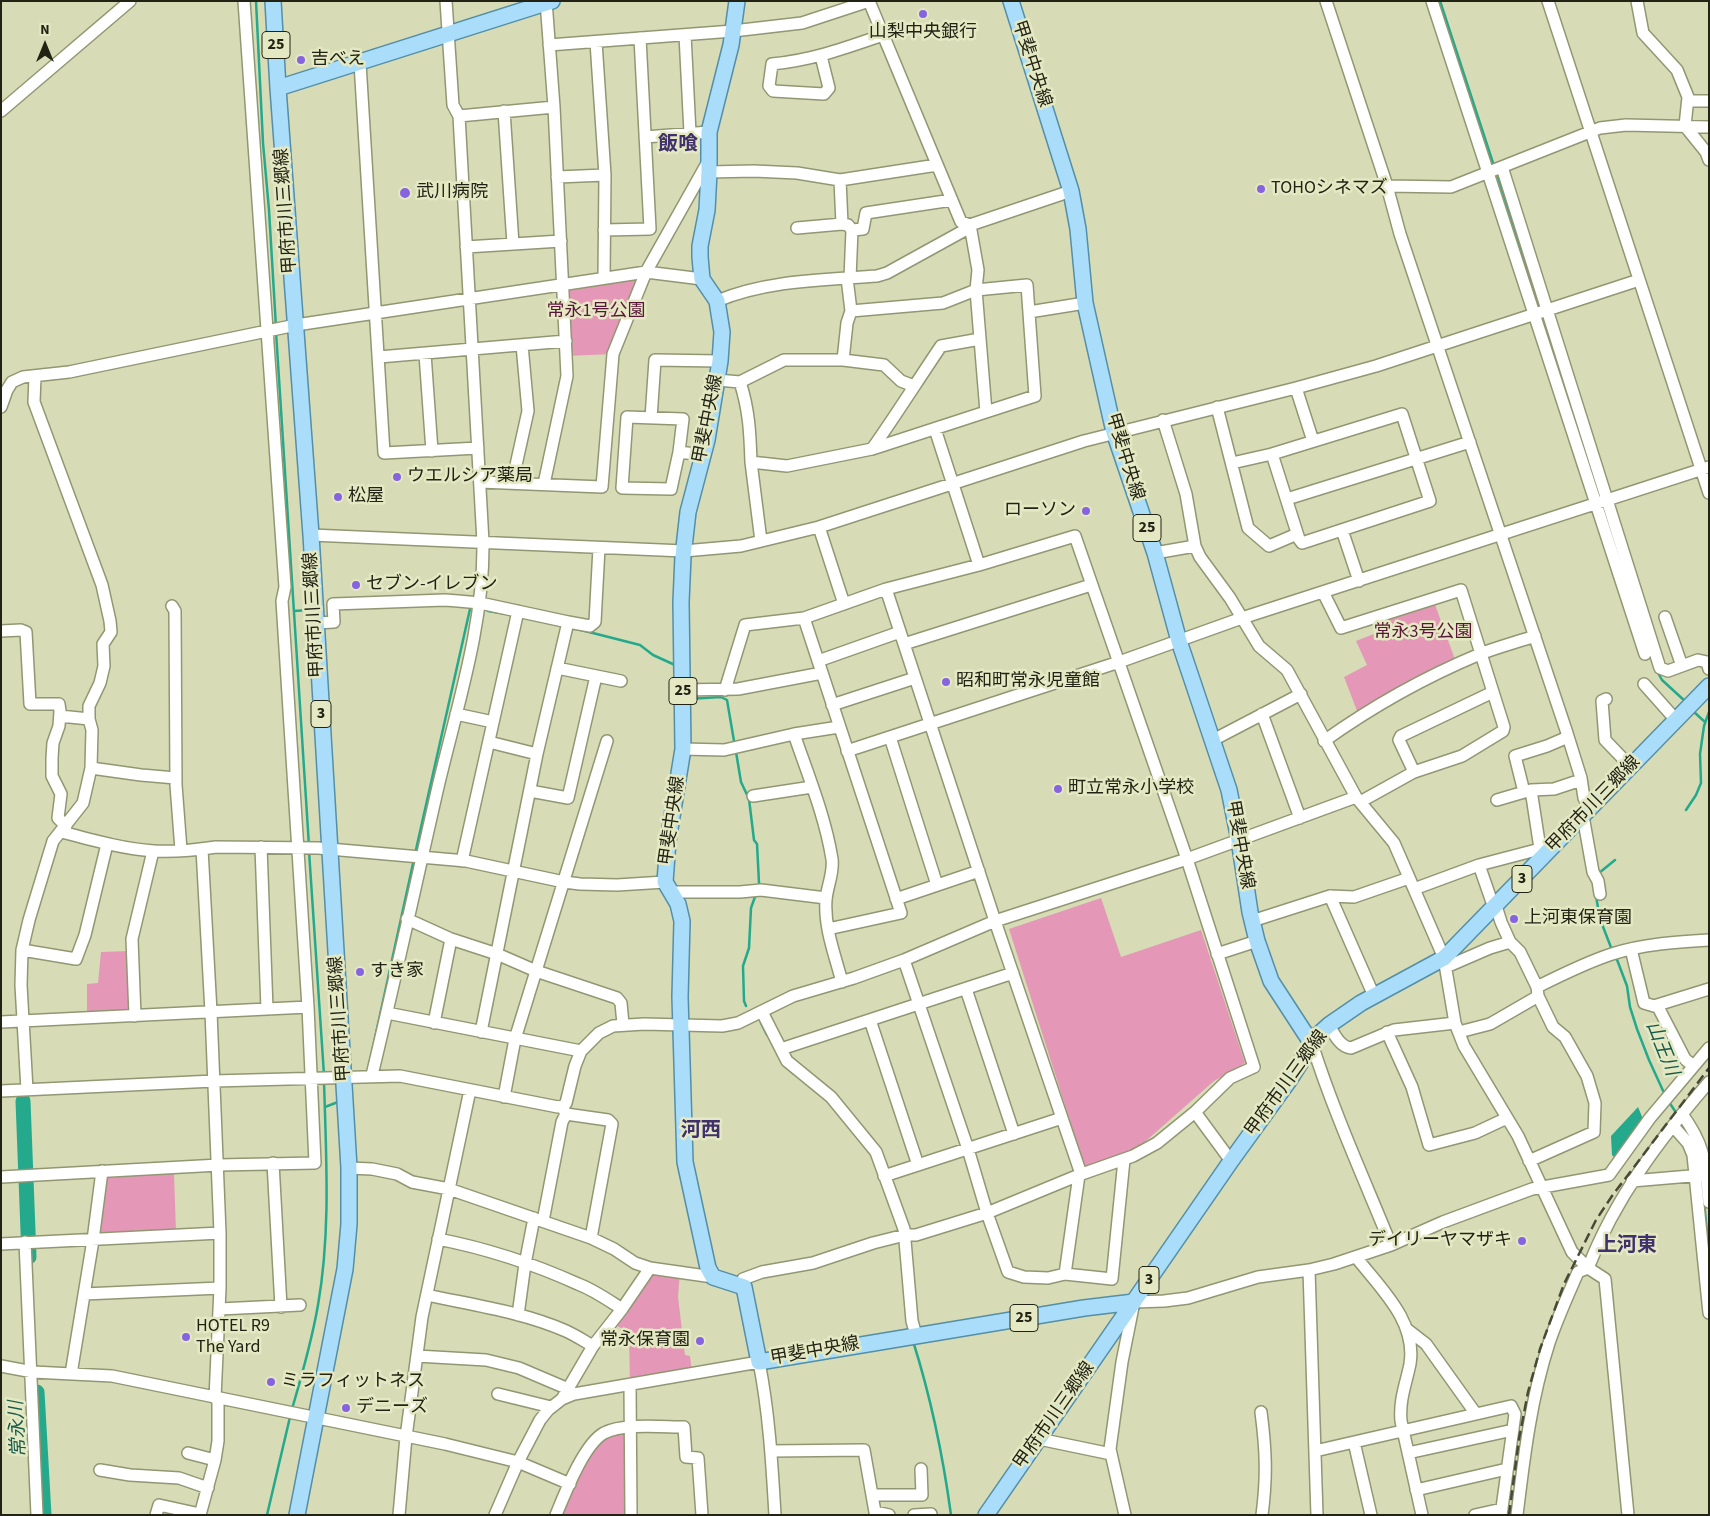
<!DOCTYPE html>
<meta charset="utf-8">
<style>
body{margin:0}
#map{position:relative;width:1710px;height:1516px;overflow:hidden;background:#d7dcb6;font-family:"Source Sans 3",sans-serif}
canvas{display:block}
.frame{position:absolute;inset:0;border:2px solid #222315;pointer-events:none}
.north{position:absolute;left:20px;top:20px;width:50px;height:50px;-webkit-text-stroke:4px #e4e9c3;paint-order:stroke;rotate:0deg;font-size:14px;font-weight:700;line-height:20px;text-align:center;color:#222315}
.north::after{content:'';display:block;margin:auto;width:18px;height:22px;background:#222315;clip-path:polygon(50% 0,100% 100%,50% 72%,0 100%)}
</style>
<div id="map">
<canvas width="1710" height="1516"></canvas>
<div class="frame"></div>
<div class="north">N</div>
</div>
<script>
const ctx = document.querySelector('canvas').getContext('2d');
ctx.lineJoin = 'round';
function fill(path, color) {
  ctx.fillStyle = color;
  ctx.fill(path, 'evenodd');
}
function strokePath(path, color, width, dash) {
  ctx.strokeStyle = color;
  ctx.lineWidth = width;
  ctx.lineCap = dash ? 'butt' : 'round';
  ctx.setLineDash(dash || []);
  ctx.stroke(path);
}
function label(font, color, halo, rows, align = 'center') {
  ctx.font = font + ' "Source Sans 3","Noto Sans JP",sans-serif';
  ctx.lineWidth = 5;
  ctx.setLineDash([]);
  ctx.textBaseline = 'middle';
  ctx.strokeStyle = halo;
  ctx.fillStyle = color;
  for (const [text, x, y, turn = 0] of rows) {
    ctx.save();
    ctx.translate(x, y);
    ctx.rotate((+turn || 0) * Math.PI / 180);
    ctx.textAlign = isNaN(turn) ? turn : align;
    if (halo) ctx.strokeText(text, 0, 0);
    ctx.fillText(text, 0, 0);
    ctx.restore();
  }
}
const green = new Path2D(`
 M646,272L613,354L566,356L564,284Z
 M1433,599L1457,665L1359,716L1344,677L1367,665L1356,641L1384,630L1382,622L1395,618L1393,612Z
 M1101,898L1121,957L1201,930L1245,1063L1214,1081L1131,1154L1085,1168L1009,929Z
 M129,951L135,1016L87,1019V984L98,983L101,952Z
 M174,1173L176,1231L97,1234L106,1178Z
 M650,1268L680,1272L678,1297L685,1355L690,1356L692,1372L630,1385L629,1332L611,1323Z
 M630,1428L631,1515H556L596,1439Z`);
const water = new Path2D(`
 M1638,1107L1643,1119L1616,1159L1612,1155L1611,1136Z`);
const stream = new Path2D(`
 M256,1L263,143L269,210L276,327
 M1440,1L1494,166
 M1497,174L1539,305
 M1543,319L1593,475
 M276,332L309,846
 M294,611L308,610
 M488,611L507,614
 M581,630L640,645L653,655L675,665
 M1657,671L1662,680L1686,702
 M688,698V699L721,697L727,700L734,741
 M1694,712L1705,722
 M736,752L741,782L749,799L754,840L757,844L759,883
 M1686,810L1696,795L1701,783L1700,754L1704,726L1709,712
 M309,851L324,1075
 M415,854L470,609
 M1599,873L1615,860
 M1596,896L1600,919L1612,950
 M1616,957L1627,986L1630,1007L1637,1029L1649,1060L1665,1095
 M746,1006L744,1001L743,966L749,948L751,908L756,894
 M761,1023L767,1035
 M370,1061L414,859
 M783,1064L794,1074
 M1669,1102L1677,1114
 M325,1107L338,1102
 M1704,1201L1709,1254
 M913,1341C931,1398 943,1456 951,1515
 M292,1409C302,1375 312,1340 318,1305C331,1231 326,1155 324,1081
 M267,1515L290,1417`);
const river = new Path2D(`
 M23,1101L29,1257
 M37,1392L44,1515`);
const minor = new Path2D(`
 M869,1L961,222L970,225L1071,191
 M1326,1L1387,186L1400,234L1566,730L1581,778L1584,798L1590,809
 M1432,1L1645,654
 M1548,1L1709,493
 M1637,1L1643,33L1677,70L1688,97L1685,126L1706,152L1709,160
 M685,35L690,133
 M596,42L605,175L604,278
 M549,45L733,31L802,23L869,1
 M821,56L829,88L824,94L773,91L769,86L772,64C813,60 845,48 883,35
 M360,63L384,453L478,448
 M1688,101H1709
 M1,111L130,1
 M504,111L513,244
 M459,116L554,107
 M645,137L709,132
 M1502,167L1660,668L1668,671L1698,660L1707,662L1709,669
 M709,172L754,171L797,173L840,180L937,165
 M557,177L605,175
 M840,180L842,224L848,225L852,230
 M1387,186L1451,187L1600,128L1626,125L1709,127
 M970,225L978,270L976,290L986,412
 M797,228L842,224
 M604,230L650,229L640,38
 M466,247L561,241
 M850,278L852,230L863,229L866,213L952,200
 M717,301C767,280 824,280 877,276L887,273L965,230L970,225
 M1029,312L1085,303
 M425,354L432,451
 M379,357L566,341
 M843,360L847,323L851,311L847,278
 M717,380L740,382L784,360H843L884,365L901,381L914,386
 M740,382C749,410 750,432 751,462
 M1296,388L1313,441
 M1,407L7,390L12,382L23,377L69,372L296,325L646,272L702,279
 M1217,407L1248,528L1269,546L1297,534
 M651,418L655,360L720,361
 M1163,420L1186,494L1195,546L1200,557L1230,598L1259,646L1287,670L1356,797L1394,843L1444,958L1455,1023L1464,1046L1518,1136L1572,1252L1588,1268L1605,1279L1628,1515
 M935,429L979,565
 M872,449C896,415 918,380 941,346L980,339
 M679,452L683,419L627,417L622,488L671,489L679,452L703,455
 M1232,463L1272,454L1402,414L1430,501L1302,543L1299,539L1272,454
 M480,482L602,487L613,354L646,272L709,160
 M512,483L528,411L522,345
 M544,484L567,376L554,107L546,1
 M1287,499L1470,442
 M819,527L844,604
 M1342,530L1359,581
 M311,535L684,551L741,546L819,527L1084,441L1296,388L1376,366L1639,280
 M761,541L751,462L787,466L872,449L1035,396L1027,285L976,290L943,303L851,311
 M1155,553L1195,546
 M886,589L995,921L1081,1174
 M1323,592L1341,628L1461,590L1504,727L1503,731L1462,756L1414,772L1360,802
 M172,606L175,611L176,785L181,850
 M1665,617L1682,666
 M804,618L901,913L828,929
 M568,622L590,626L595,622L599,548
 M316,623L334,622L333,604L445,600L458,601L480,603L568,622L537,754L481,1032
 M1,631L21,630L26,632L30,704H59L60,711L59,726L53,743L52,758V776L61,794L58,818L66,826
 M904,644L1091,585
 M818,661L900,632
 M557,668L621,681
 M1644,684L1676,720
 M683,690L738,689L822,673
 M725,690L745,625L804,618L886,589L979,565L1075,536L1187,859L1254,1067L1230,1078L1195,1112L1157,1143L1133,1156L1079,1175L987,1213L916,1235H905L873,1243L813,1263L762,1272L743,1279L739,1285
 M1606,699L1602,701L1605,740L1631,767
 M832,705L915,678
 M456,714L493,722
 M1262,714L1300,818
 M60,716L89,719
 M794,734C808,775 825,816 832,859C834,873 827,886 826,900C824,928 835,955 842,982
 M890,737L937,885
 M1213,740L1301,694
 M1324,741C1373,706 1425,677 1480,654C1498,647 1517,642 1535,636
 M489,742L537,754
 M683,749L724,750L794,734L839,727
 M847,751L1119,662L1242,618L1709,467
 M91,768L141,775L176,778
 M1414,772L1399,740L1401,736L1493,692
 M1531,790L1541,855
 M530,791L568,798L596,676
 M1524,792L1515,756L1547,746L1568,737
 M753,796L812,787
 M1497,800L1531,790L1554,789L1581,780
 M1583,816L1593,872L1598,881L1600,894
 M62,832C92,840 123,849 154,851C174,852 196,850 216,847L318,848L466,861L564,882L580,884L617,885L665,882
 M261,847L267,1009
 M202,849L211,1012L220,1233V1288L215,1398
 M462,861L518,611
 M1479,865L1494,908
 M1414,889L1479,865L1540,849
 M671,892H740L761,890L826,898
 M1330,896L1374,996
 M896,899L979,871
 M1496,906L1501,922L1510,942
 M407,919L451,939L497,954L536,971L617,998L621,1003L623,1024
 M1252,921L1330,896L1354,897L1409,878
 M1631,949L1644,1003L1654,1006L1709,989
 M22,950L76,959L85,935L107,844
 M1217,954L1257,941
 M904,960L968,1149L987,1213L1008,1272L1024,1277L1048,1278L1065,1274L1112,1279L1124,1160
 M1446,967L1490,948L1510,942L1520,952L1537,987L1538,996L1535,998L1490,1024L1459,1032
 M1537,987C1561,975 1587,962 1612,954C1643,944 1676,942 1709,940
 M966,989L1014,1134
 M1657,1005L1685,1059L1693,1066
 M762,1012L787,1061L831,1097L876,1152L904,1229L912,1321L916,1335
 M387,1013L581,1051
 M135,1016L132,939L153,851
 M870,1020L918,1165
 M1,1022L308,1007
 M434,1023L451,939
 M1329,1025C1334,1034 1340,1047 1351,1048L1394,1030L1455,1023
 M1387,1032L1412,1087L1429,1145L1475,1133L1507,1118
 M1312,1044C1334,1113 1364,1179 1391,1245
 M781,1049L1013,973
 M372,1075C395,980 416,883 438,787C457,706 484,626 483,542L459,116L453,105L446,1
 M27,1090L21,985L22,950L29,920L53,841L83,803L91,768L92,730L89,719V706L100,683L104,666L103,644L111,632L110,621L102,585L34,402L35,376
 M1,1091L214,1081L400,1076L558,1107L563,1106L566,1103L575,1066L581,1051L599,1033L613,1026L644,1024L722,1026L738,1023L793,996L854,978L904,960L995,921L1187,859L1356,797
 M504,1097L515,1039L607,741
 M1195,1112L1231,1161
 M566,1114L608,1120L612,1124L591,1238
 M1682,1114C1706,1147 1705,1163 1709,1202
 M1673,1126L1688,1143L1693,1155L1709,1313
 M1529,1161L1594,1132L1595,1103L1587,1076L1565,1037L1553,1027L1538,996
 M273,1163L281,1307
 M349,1168L372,1169L397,1174L412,1182L449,1189L591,1238L614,1249L635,1263L650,1268L713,1277
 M884,1176L1062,1118
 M1,1177L219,1165L315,1163L308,1007L282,601L285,587L244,1
 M1632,1181L1702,1175
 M543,1221L562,1122L566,1114L563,1108
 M438,1239C484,1248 536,1265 578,1284C594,1290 608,1300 622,1309
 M25,1242L37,1515
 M1,1244L220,1233
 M1356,1257C1380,1288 1417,1321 1410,1364C1406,1384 1399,1400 1401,1421L1422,1515
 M1309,1270L1317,1515
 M1065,1274L1079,1175
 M84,1294L220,1288
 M427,1295C473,1305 523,1312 566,1331C575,1335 584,1341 593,1346
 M220,1309L300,1305
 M518,1315L525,1264L534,1218
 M1408,1330L1426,1344L1476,1414
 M417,1356L486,1360L519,1368L566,1388
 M1,1366L33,1372L112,1376L445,1444L518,1462L570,1484
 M71,1374L93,1240L102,1171
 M630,1385L631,1515
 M498,1394L551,1407
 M562,1399L593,1346L622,1309L650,1268
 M1261,1412C1266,1450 1267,1477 1262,1515
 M1039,1439L1111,1454
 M1354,1442L1371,1515
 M771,1451L864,1450L875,1512L889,1515
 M1315,1451L1511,1406L1515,1414L1501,1515
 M188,1453L215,1460
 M1408,1453L1513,1430
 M100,1470L130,1475L179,1478L208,1488
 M1416,1490L1507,1469
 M872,1495H922L921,1469
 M156,1515L159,1505L200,1514
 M200,1515L215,1460L218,1441V1398
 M399,1515L406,1437L422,1317L470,1090
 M495,1515L518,1462L540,1420L548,1410L562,1399L574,1394L759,1362C769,1412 772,1464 775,1515
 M556,1515C565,1493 584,1444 604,1433C624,1423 662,1427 684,1427L686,1457L698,1458L702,1515
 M914,1515L931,1514
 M1125,1515L1110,1449L1122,1362L1134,1302L1164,1301L1188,1298L1258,1277L1309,1270L1334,1264L1391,1245L1443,1222L1532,1189L1609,1175L1650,1118L1709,1048
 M1475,1515L1502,1509
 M1517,1515C1524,1457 1531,1398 1549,1343C1557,1319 1568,1295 1578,1272L1588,1268C1615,1198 1660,1139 1709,1082`);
const major = new Path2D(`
 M273,1L278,88
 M737,1L731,45L709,132V172L707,210L700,246V257L702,279L717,301L722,332L720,361L707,440L688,512L683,556L681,602L683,749L668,841L665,882L678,904L682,921L680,997L685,1162L708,1268L713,1277L744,1287L759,1362L1084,1308L1134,1302
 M1011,1L1071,191L1078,229L1085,303L1114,432L1155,553L1179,641L1229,790L1239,840L1250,912L1257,941L1271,981L1312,1044
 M297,1515L345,1269L349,1224V1168L311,535L278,88L552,1
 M986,1515L1231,1161L1288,1082L1319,1034L1329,1025L1361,1003L1444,958L1709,686`);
const rail = new Path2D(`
 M1509,1515L1519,1439L1528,1392L1540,1349L1564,1284L1596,1220L1612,1196L1709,1068`);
const markers = [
 [923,14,5,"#8764df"],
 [301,60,5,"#8764df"],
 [1261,189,5,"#8764df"],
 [405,193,6,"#8764df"],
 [397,477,5,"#8764df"],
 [338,497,5,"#8764df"],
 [1086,511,5,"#8764df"],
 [356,585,5,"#8764df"],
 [946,682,5,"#8764df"],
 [1058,789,5,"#8764df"],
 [1514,919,5,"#8764df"],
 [360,972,5,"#8764df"],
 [1522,1241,5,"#8764df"],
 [186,1337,5,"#8764df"],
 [700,1341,5,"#8764df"],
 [271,1382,5,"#8764df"],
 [346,1408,5,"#8764df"]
];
const shields = [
 [276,45,28],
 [1147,528,28],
 [683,691,28],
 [321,714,20],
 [1522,879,20],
 [1149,1280,20],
 [1024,1318,28]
];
const shieldNames = [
 ["25",276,45],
 ["25",1147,528],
 ["25",683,691],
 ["3",321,714],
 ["3",1522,879],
 ["3",1149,1280],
 ["25",1024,1318]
];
const poiNames = [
 ["山梨中央銀行",923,33,"center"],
 ["吉べえ",311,60],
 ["TOHOシネマズ",1271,189],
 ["武川病院",416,193],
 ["ウエルシア薬局",407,477],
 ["松屋",348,497],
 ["ローソン",1076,511,"right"],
 ["セブン-イレブン",366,585],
 ["昭和町常永児童館",956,682],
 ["町立常永小学校",1068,789],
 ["上河東保育園",1524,919],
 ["すき家",370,972],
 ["デイリーヤマザキ",1512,1241,"right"],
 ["HOTEL R9",196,1327],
 ["The Yard",196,1348],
 ["常永保育園",690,1341,"right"],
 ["ミラフィットネス",281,1382],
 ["デニーズ",356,1408]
];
const streetNames = [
 ["甲斐中央線",1031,64,72],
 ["甲府市川三郷線",287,211,-94],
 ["甲斐中央線",709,419,-79],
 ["甲斐中央線",1124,457,73],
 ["甲府市川三郷線",315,615,-93],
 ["甲府市川三郷線",1594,805,-46],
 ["甲斐中央線",673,821,-82],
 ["甲斐中央線",1239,845,80],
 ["甲府市川三郷線",341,1019,-94],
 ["甲府市川三郷線",1287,1084,-54],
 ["甲斐中央線",815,1352,-10],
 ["甲府市川三郷線",1055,1416,-55]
];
const parkNames = [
 ["常永1号公園",596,312],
 ["常永3号公園",1423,633]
];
const waterNames = [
 ["山王川",1661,1049,68],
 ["常永川",19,1429,-93]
];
const quarterNames = [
 ["飯喰",678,146],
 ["河西",701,1132],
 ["上河東",1627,1247]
];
fill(green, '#e497b7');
fill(water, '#24a98c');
strokePath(stream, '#24a98c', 2.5);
strokePath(river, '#24a98c', 15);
strokePath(minor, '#929773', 14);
strokePath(major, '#548ea7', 18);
strokePath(minor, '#fff', 11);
strokePath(major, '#a9ddf9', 15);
strokePath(rail, '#484a37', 2.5, [10, 5]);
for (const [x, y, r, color] of markers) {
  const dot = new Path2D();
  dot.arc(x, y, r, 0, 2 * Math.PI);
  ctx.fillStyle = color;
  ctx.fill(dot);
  strokePath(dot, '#e4e9c3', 2);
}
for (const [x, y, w] of shields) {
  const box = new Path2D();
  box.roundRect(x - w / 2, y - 13.5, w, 27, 4);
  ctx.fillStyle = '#e4e9c3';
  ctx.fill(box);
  strokePath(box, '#222315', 1);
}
label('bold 16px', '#222315', null, shieldNames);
label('18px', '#222315', '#e4e9c3', poiNames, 'left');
label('18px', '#222315', '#e4e9c3', streetNames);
label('18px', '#5a1639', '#e4e9c3', parkNames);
label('italic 19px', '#185b4b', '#e4e9c3', waterNames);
label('bold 20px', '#40306b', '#e4e9c3', quarterNames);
</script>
